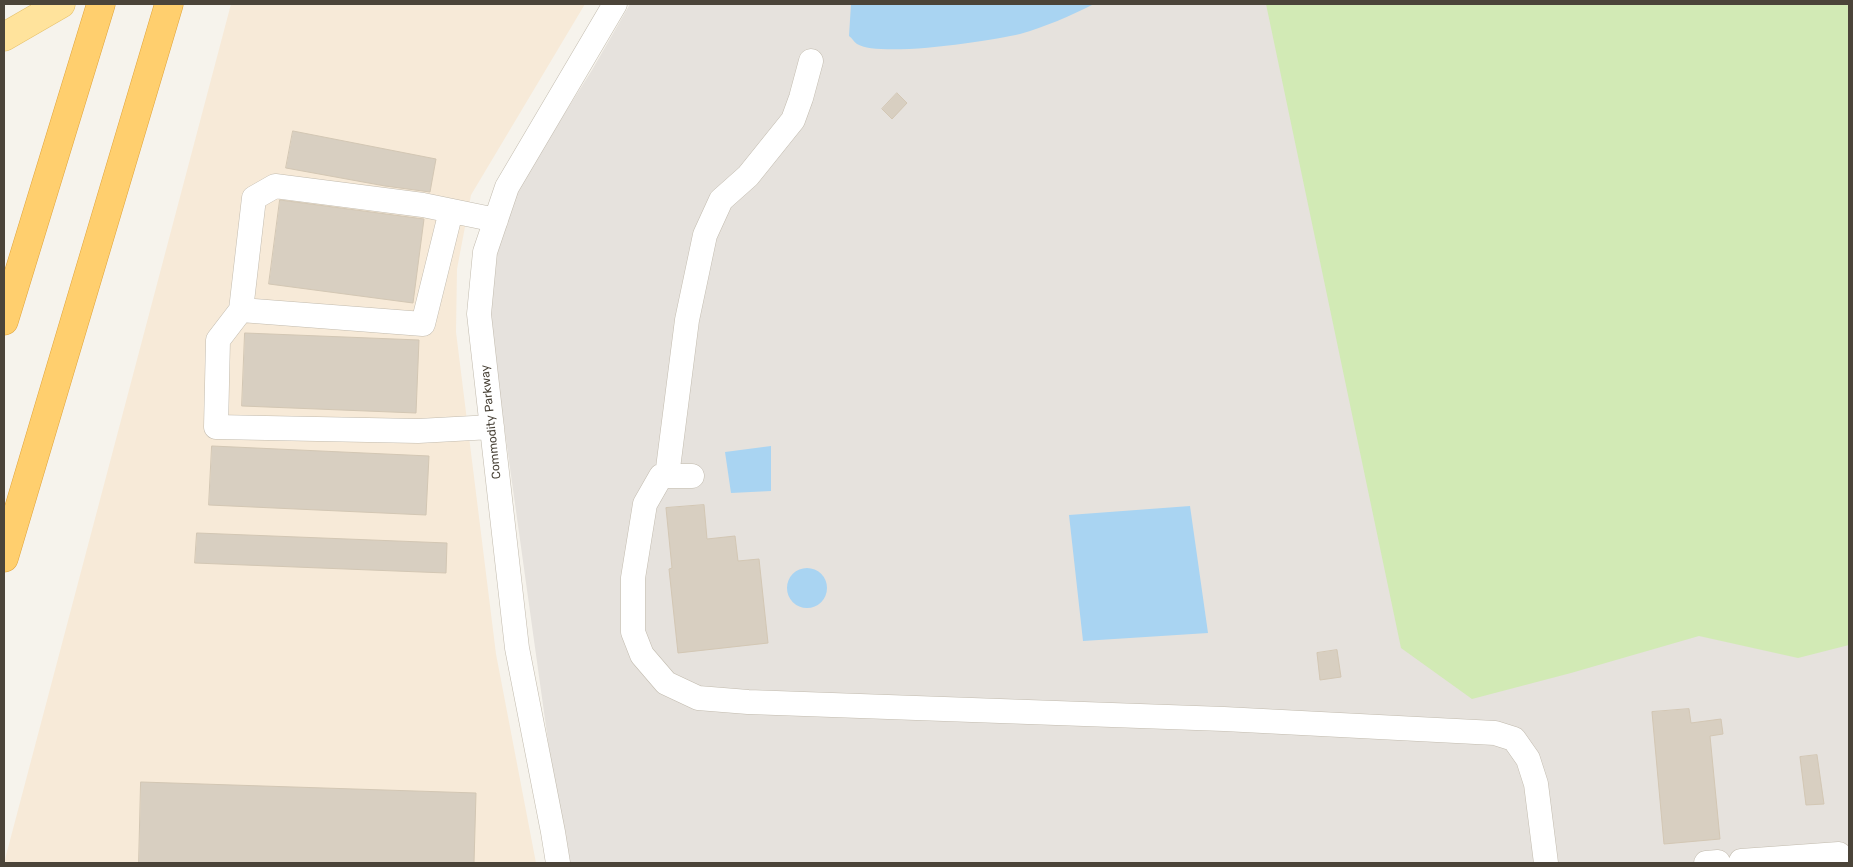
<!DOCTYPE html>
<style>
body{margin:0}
#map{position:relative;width:1853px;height:867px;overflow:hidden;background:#f6f3ec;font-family:Rubik,sans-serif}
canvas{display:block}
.frame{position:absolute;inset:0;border:5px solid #4b4439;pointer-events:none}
</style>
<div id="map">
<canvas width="1853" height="867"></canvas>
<div class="frame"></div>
</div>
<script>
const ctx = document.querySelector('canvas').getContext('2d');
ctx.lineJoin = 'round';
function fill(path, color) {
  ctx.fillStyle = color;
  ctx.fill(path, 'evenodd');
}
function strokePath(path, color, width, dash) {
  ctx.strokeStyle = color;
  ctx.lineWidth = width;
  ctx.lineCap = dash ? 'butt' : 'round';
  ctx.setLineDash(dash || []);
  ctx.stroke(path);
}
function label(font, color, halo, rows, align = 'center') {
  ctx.font = font + ' Rubik,sans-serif';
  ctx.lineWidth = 4.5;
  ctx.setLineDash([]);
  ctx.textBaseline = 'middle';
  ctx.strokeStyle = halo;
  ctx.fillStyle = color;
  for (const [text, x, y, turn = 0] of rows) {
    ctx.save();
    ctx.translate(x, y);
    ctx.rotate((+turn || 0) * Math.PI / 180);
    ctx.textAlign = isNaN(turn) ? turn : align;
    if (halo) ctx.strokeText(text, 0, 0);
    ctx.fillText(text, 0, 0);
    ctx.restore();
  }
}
const commercial = new Path2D(`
 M231,4H585L471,195L457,269L456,332L496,654L536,863H4Z`);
const industrial = new Path2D(`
 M630,4H1849V863H565L489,317L494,263L508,211L532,165L592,70Z`);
const green = new Path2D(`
 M1266,4H1849V645L1798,658L1699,636L1571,673L1472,699L1401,648Z`);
const water = new Path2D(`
 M851,4H1094C1070,16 1045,27 1020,34C991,41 880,58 857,44C854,42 852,38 849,36Z
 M771,446V491L731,493L725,452Z
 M1190,506L1208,633L1083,641L1069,515Z
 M787 588a20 20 0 1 1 40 0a20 20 0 1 1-40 0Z`);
const building = new Path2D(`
 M897,93L907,103L892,119L882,109Z
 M293,131L436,159L430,192L385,186L286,168Z
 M280,200L424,219L413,303L269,284Z
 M245,333L419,340L416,413L242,406Z
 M212,446L429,456L426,515L209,505Z
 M704,505L707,539L735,536L738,561L759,559L768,643L678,653L669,569L672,568L666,508Z
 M197,533L447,543L446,573L195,563Z
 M1337,650L1341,677L1320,680L1317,653Z
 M1689,709L1691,723L1721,719L1723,734L1710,736L1720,839L1664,844L1652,712Z
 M1817,755L1824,804L1806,805L1800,757Z
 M141,782L476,793L474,863H139Z`);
const minor = new Path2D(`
 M241,310L423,324L451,211
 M492,427L418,431L216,427L218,340L241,310L254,198L275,186L423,205L496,220
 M667,476L687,320L705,235L721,200L748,176L793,120L801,98L811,61
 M692,476H661L645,504L633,578V632L642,655L666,683L698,698L748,702L1224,719L1495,733L1514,739L1528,759L1536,784L1546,863
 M1741,861L1839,854
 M558,863L553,832L517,648L479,314L485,252L507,187L615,4
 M1706,863L1718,862`);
const major = new Path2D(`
 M4,37L61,4`);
const highway = new Path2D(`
 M4,321L101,4
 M4,558L169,4`);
const streetNames = [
 ["Commodity Parkway",491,422,-96]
];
fill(commercial, '#f7ead8');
fill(industrial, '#e6e2dd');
fill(green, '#d2eab5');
fill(water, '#a9d4f2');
fill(building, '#d8cfc1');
strokePath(building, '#d3c7b4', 1);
strokePath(minor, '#c2bbae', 25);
strokePath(major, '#e6c16a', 29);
strokePath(highway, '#e0a43c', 29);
strokePath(minor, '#fff', 24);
strokePath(major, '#ffe39c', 28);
strokePath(highway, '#ffcf6e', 28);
label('12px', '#4b4439', '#fff', streetNames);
</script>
